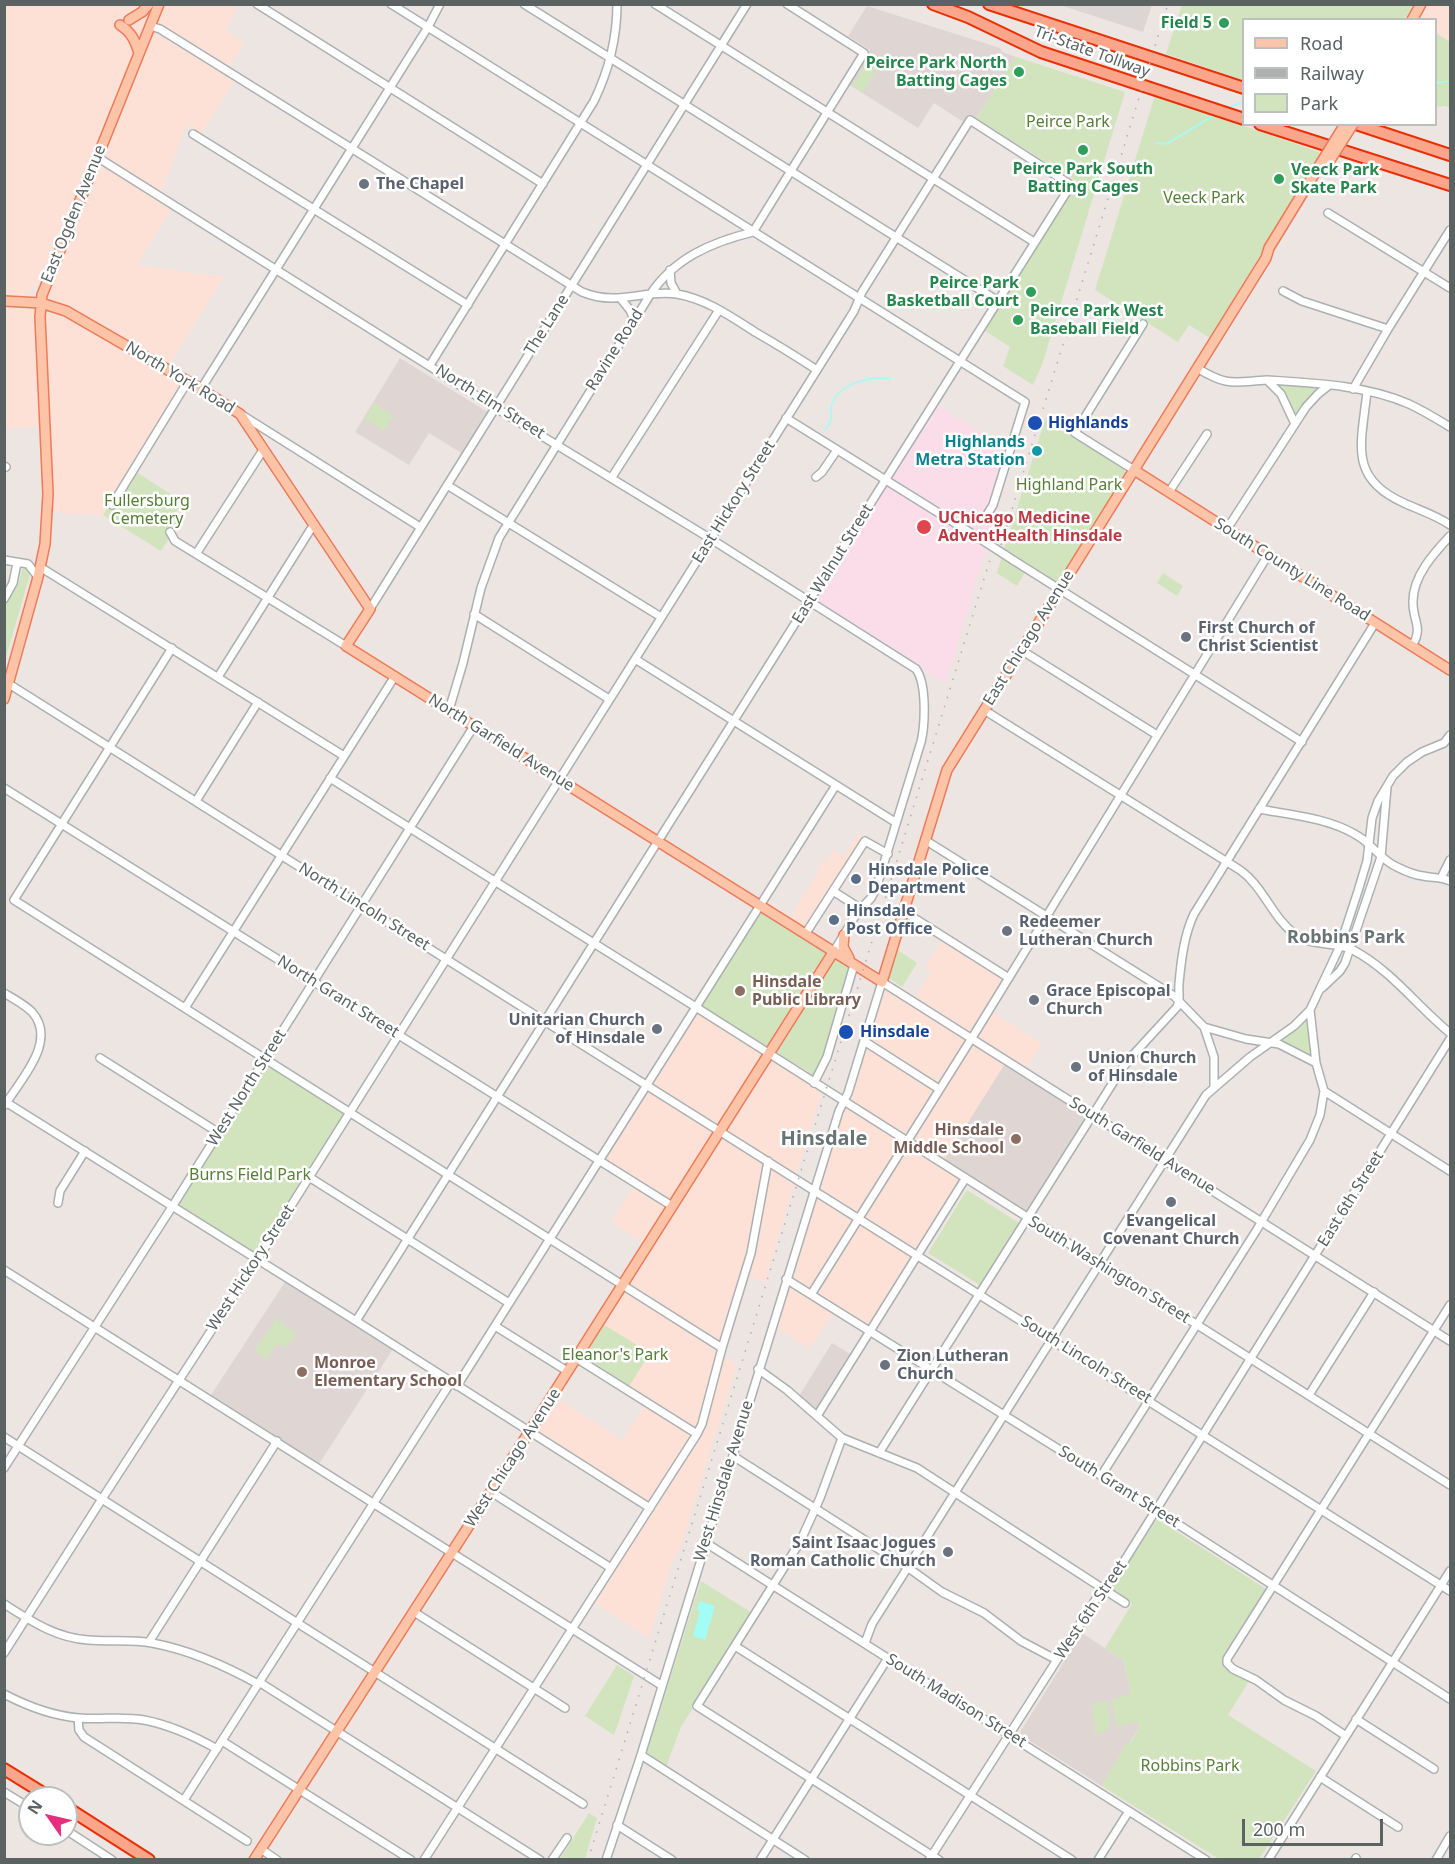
<!DOCTYPE html>
<style>
body{margin:0}
#map{position:relative;width:1455px;height:1864px;overflow:hidden;background:#ede5e2;font-family:"Noto Sans",sans-serif}
canvas{display:block}
.frame{position:absolute;inset:0;border:6px solid #5a6262;pointer-events:none}
.legend{position:absolute;left:1242px;top:18px;width:195px;height:108px;box-sizing:border-box;background:#fff;border:2px solid #bdc0c0;margin:0;padding:8px 10px;list-style:none;font-size:18px;color:#5a6262}
.legend li{display:flex;align-items:center;gap:12px;height:30px}
.legend b{width:30px;border:2px solid #bdc0c0}
.north{position:absolute;left:18px;top:1786px;width:60px;height:60px;box-sizing:border-box;background:#fff;border:2px solid #bdc0c0;border-radius:50%;rotate:304deg;font-size:16px;font-weight:700;line-height:24px;text-align:center;color:#5a6262}
.north::after{content:'';display:block;margin:auto;width:21px;height:27px;background:#e52f7d;clip-path:polygon(50% 0,100% 100%,50% 72%,0 100%)}
.scale{position:absolute;left:1242px;top:1819px;width:141px;height:27px;box-sizing:border-box;border:3px solid #5a6262;border-top:0;padding-left:8px;font-size:18px;line-height:21px;white-space:nowrap;color:#5a6262;-webkit-text-stroke:4px #fff;paint-order:stroke}
</style>
<div id="map">
<canvas width="1455" height="1864"></canvas>
<div class="frame"></div>
<ul class="legend">
<li><b style="height:8px;background:#fdc4a7"></b>Road</li>
<li><b style="height:8px;background:#afb0b0"></b>Railway</li>
<li><b style="height:16px;background:#d1e4be"></b>Park</li>
</ul>
<div class="north">N</div>
<div class="scale">200 m</div>
</div>
<script>
const ctx = document.querySelector('canvas').getContext('2d');
ctx.lineJoin = 'round';
function fill(path, color) {
  ctx.fillStyle = color;
  ctx.fill(path, 'evenodd');
}
function strokePath(path, color, width, dash) {
  ctx.strokeStyle = color;
  ctx.lineWidth = width;
  ctx.lineCap = dash ? 'butt' : 'round';
  ctx.setLineDash(dash || []);
  ctx.stroke(path);
}
function label(font, color, halo, rows, align = 'center') {
  ctx.font = font + ' "Noto Sans",sans-serif';
  ctx.lineWidth = 5;
  ctx.setLineDash([]);
  ctx.textBaseline = 'middle';
  ctx.strokeStyle = halo;
  ctx.fillStyle = color;
  for (const [text, x, y, turn = 0] of rows) {
    ctx.save();
    ctx.translate(x, y);
    ctx.rotate((+turn || 0) * Math.PI / 180);
    ctx.textAlign = isNaN(turn) ? turn : align;
    if (halo) ctx.strokeText(text, 0, 0);
    ctx.fillText(text, 0, 0);
    ctx.restore();
  }
}
const commercial = new Path2D(`
 M5,5H154L39,280L34,289L21,296H5Z
 M165,5H237L226,31L244,43L228,69L238,75L201,134L186,125L161,194L175,203L137,265L224,277L169,365L63,304L47,299L120,112Z
 M1428,5H1450V43L1436,39V20H1420Z
 M4,307L34,309L40,427L5,428Z
 M46,310L64,313L189,386L117,503L112,500L103,515L53,512Z
 M858,833L866,838L807,929L789,918L816,876L821,860L825,863L833,850L844,857Z
 M943,939L1006,979L971,1035L914,999L931,972L925,967Z
 M884,986L967,1040L905,1137L849,1100Z
 M696,1010L765,1055L671,1202L603,1159Z
 M991,1012L1042,1043L1024,1071L975,1038Z
 M972,1040L1006,1062L943,1162L910,1140Z
 M768,1058L822,1092L796,1175L723,1129Z
 M844,1105L902,1143L857,1213L819,1188Z
 M720,1133L766,1163L750,1250L721,1344L626,1283Z
 M907,1145L963,1181L918,1252L862,1216Z
 M770,1164L795,1181L765,1282L746,1276Z
 M634,1186L669,1208L646,1244L611,1222Z
 M816,1194L855,1219L811,1289L791,1277Z
 M859,1221L915,1257L871,1328L815,1292Z
 M789,1281L835,1310L810,1349L774,1326Z
 M623,1288L718,1350L696,1430L628,1388L601,1323Z
 M721,1356L737,1365L681,1546L673,1559L649,1638L592,1601L698,1437Z
 M554,1396L622,1440L645,1405L693,1436L649,1504L533,1431Z`);
const industrial = new Path2D(`
 M1060,5H1152L1143,32Z`);
const education = new Path2D(`
 M867,6L1000,48L1002,52L1016,57L976,118L971,115L965,123L934,103L918,128L848,84L870,50L848,36Z
 M400,358L489,413L463,454L429,433L409,465L355,432Z
 M1006,1062L1089,1116L1026,1213L943,1162Z
 M285,1282L393,1349L319,1464L211,1395Z
 M832,1343L852,1355L816,1412L799,1396Z
 M1082,1633L1123,1660L1139,1728L1102,1786L1019,1734Z`);
const medical = new Path2D(`
 M935,404L1014,453L946,683L810,601Z`);
const green = new Path2D(`
 M1182,5V4L1415,5L1405,19L1244,20L1243,80L1166,54Z
 M1436,33L1450,42V108L1445,106L1436,107Z
 M872,54L883,60L863,92L852,85Z
 M1016,57L1125,92L1042,365L1033,385L1003,366L1010,347L984,330L1078,182L976,118Z
 M1155,95L1319,152L1320,158L1210,338L1189,325L1178,342L1095,290Z
 M1279,384L1317,386L1318,389L1295,416Z
 M374,403L393,416L384,431L364,418Z
 M1046,417L1124,469L1126,475L1057,582L1004,549Z
 M136,472L183,502L173,516L180,521L161,551L103,515L112,500Z
 M1002,556L1026,571L1017,586L997,573Z
 M26,567L30,571L29,578L6,657L4,656V605L19,582L22,570Z
 M1163,573L1183,586L1177,596L1157,583Z
 M760,910L829,954L767,1050L699,1006Z
 M898,950L917,963L902,987L889,978Z
 M835,959L851,968L827,1052L814,1077H813L809,1072L776,1052Z
 M1306,1020H1309L1312,1054L1310,1056L1283,1041L1285,1037Z
 M265,1063L344,1114L255,1256L176,1205Z
 M967,1190L1019,1223L980,1285L928,1253Z
 M276,1319L297,1333L286,1348L278,1343L267,1359L254,1351Z
 M601,1323L650,1353L628,1388L580,1357Z
 M1157,1519L1266,1589L1224,1655C1222,1670 1238,1674 1249,1681L1228,1715L1316,1771L1259,1859H1219L1102,1786L1128,1740L1131,1742L1139,1728L1137,1722L1117,1727L1111,1699L1131,1694L1123,1660L1105,1648L1132,1604L1111,1590Z
 M701,1581L752,1613L681,1727L666,1767L646,1755Z
 M617,1665L634,1676L614,1735L585,1716Z
 M1108,1701L1110,1724L1105,1731L1095,1735L1092,1704Z
 M589,1813L597,1818L585,1859H560Z`);
const water = new Path2D(`
 M700,1601L715,1606L705,1640L693,1636L700,1611L697,1610Z`);
const stream = new Path2D(`
 M1436,83L1450,81
 M1228,108L1244,101
 M1156,143L1163,144L1170,142L1216,114
 M825,430C836,415 828,415 832,404C838,385 871,375 889,379`);
const minor = new Path2D(`
 M257,4L543,184
 M391,4L1025,402L993,505L988,513
 M524,4L998,301
 M655,4L1034,242
 M150,26L160,29L582,292C619,307 643,289 677,294C706,299 730,316 755,332C776,344 797,357 817,370
 M193,134L468,305
 M97,157L496,408L711,539L916,669C927,684 925,725 921,742L876,889L871,898L857,913L834,951
 M1328,213L1450,288
 M670,270L671,283L677,294
 M1283,291L1302,301L1388,329
 M621,299L630,310L634,320
 M430,365L594,101C609,70 617,38 617,4
 M1197,368C1228,387 1233,382 1267,380L1281,394L1295,424
 M1267,380C1314,383 1366,385 1409,404C1424,411 1437,419 1450,427
 M201,389L428,27L440,4
 M1353,389L1388,329L1450,230
 M1367,391C1362,442 1347,478 1404,503C1419,510 1436,515 1450,525
 M242,415L420,527
 M786,418L979,538
 M4,466L6,467
 M1134,470L1075,433L1143,324
 M612,477L719,310
 M816,477L822,472L837,450
 M447,485L661,617
 M1169,492L1207,434
 M112,505L188,381
 M1227,529L1306,407L1318,394L1328,386
 M170,532L175,541L346,646
 M196,554L263,450
 M4,560L28,564L38,577
 M1013,560L1302,742
 M40,567L344,756
 M4,599L13,583L17,563
 M370,609L747,4
 M474,614L609,699
 M1412,646C1424,627 1412,620 1413,601C1413,576 1434,553 1450,536
 M172,648L14,900L722,1348
 M1021,650L1157,735
 M635,659L895,822
 M218,677L314,524
 M9,684L1450,1591
 M449,710L463,663L481,588L499,538L650,295C674,258 712,242 753,232L864,53L787,4
 M984,710L1240,870C1264,887 1272,918 1296,935C1313,947 1335,941 1353,950C1391,970 1417,1006 1450,1033
 M330,778L691,1004L1450,1485
 M4,788L672,1206
 M196,801L258,702
 M1259,809C1292,815 1329,818 1358,836C1373,845 1381,860 1397,867C1405,871 1414,875 1423,876C1433,878 1441,877 1450,881
 M925,840L1174,996L1204,1027L1246,1039L1279,1044L1316,1063
 M1441,878L1450,860
 M833,891L861,909
 M903,911L1009,978
 M806,933L865,841L888,854
 M1322,988L1340,971L1345,963L1381,857L1387,787
 M4,993C14,999 24,1004 32,1012C58,1041 21,1079 5,1105
 M185,1008L395,676
 M1310,1010L1316,1063L1324,1091L1450,1171
 M1204,1027L1214,1057V1088
 M864,1041L939,1089
 M100,1058L219,1133
 M814,1083L827,1057L854,965
 M4,1101L356,1321L650,1508
 M309,1177L509,1303
 M58,1203L60,1191L85,1151
 M4,1270L661,1685
 M786,1279L1148,1505L1450,1699
 M812,1293L975,1033L1268,555
 M495,1326L567,1371
 M576,1358L697,1434
 M758,1369L787,1390L842,1438L917,1468L1125,1603
 M457,1386L836,785
 M1309,1395L1374,1292
 M817,1416L965,1179
 M4,1437L583,1804
 M842,1438L820,1498L800,1542L697,1706L939,1860
 M879,1453L1121,1070L1132,1056L1177,1007C1181,999 1178,992 1179,984C1181,961 1184,935 1194,914L1375,623
 M733,1456L907,1567L942,1592L984,1613L1021,1641L1057,1660
 M4,1468L172,1207L474,726
 M1101,1476L1256,1231L1310,1140L1320,1115L1324,1091
 M491,1492L611,1568
 M706,1543L1206,1860
 M4,1604C31,1621 56,1638 88,1640C109,1642 131,1639 152,1643C190,1650 224,1665 258,1684
 M414,1612L565,1708
 M149,1642L277,1441
 M865,1643L872,1624L1206,1095L1250,1057L1294,1026L1310,1010L1340,946L1358,891L1367,861L1372,818L1378,801L1393,776L1407,762L1422,752L1444,743L1450,735
 M735,1646L1072,1860
 M4,1653L102,1499L257,1260L817,370L854,311L862,292L970,120L1071,185L356,1321
 M259,1682L540,1860
 M4,1694C27,1706 54,1716 79,1718C101,1720 122,1716 144,1720C170,1725 194,1736 217,1749
 M78,1718L79,1730L84,1737L247,1841
 M1356,1719L1434,1769
 M1346,1736L1316,1716L1284,1700L1256,1680L1233,1669L1227,1663V1659L1450,1305
 M222,1741L411,1860
 M641,1755L805,1860
 M1320,1777L1398,1827
 M4,1792L30,1808
 M184,1800L451,1382
 M617,1825L672,1860
 M66,1830L112,1860
 M261,1849L277,1860
 M424,1860L697,1434L702,1424L722,1348L751,1253L768,1161
 M552,1860L567,1838
 M606,1860L641,1755L839,1111L848,1093L882,982L1450,1341
 M760,1860L888,1658
 M929,1860L1103,1588L1113,1579L1450,1039
 M1098,1860L1129,1811
 M1268,1860L1450,1571
 M1355,1860L1356,1858
 M1436,1860L1450,1836`);
const major = new Path2D(`
 M129,20L142,12L149,4
 M1412,20L1421,4
 M120,25C131,32 135,40 139,53
 M4,301L41,303L66,311L201,389L240,414L370,609L346,646L882,982L947,770L1266,258L1269,248L1321,163
 M1134,470L1450,670
 M4,699L38,577L45,544L48,494L40,317L42,295L159,4
 M844,935L843,947L849,958
 M254,1860L533,1426L834,951`);
const highway = new Path2D(`
 M933,4L968,17L1041,52L1244,119
 M989,4L1244,88
 M1260,124L1450,185
 M1356,124L1450,155
 M4,1769L51,1798
 M66,1807L149,1860`);
const rail = new Path2D(`
 M1001,545L1168,4
 M588,1860L992,553`);
const minorBridge = new Path2D(`
 M979,538L1013,560`);
const majorBridge = new Path2D(`
 M1321,163L1345,124
 M1327,165L1353,124`);
const markers = [
 [1224,23,6,"#2e9e5b"],
 [1019,72,6,"#2e9e5b"],
 [1083,150,6,"#2e9e5b"],
 [1279,179,6,"#2e9e5b"],
 [364,184,6,"#6b7280"],
 [1031,292,6,"#2e9e5b"],
 [1018,320,6,"#2e9e5b"],
 [1035,423,8,"#1a4fb4"],
 [1037,451,6,"#0f9aa8"],
 [924,527,8,"#e0444e"],
 [1186,637,6,"#6b7280"],
 [856,879,6,"#5c6f8a"],
 [834,920,6,"#5c6f8a"],
 [1007,931,6,"#6b7280"],
 [740,991,6,"#8d6e63"],
 [1034,1000,6,"#6b7280"],
 [657,1029,6,"#6b7280"],
 [846,1032,8,"#1a4fb4"],
 [1076,1067,6,"#6b7280"],
 [1016,1139,6,"#8d6e63"],
 [1171,1202,6,"#6b7280"],
 [885,1365,6,"#6b7280"],
 [302,1372,6,"#8d6e63"],
 [948,1552,6,"#6b7280"]
];
const leisureNames = [
 ["Field 5",1212,23],
 ["Peirce Park North",1007,63],
 ["Batting Cages",1007,81],
 ["Peirce Park South",1083,169,"center"],
 ["Batting Cages",1083,187,"center"],
 ["Veeck Park",1291,170,"left"],
 ["Skate Park",1291,188,"left"],
 ["Peirce Park",1019,283],
 ["Basketball Court",1019,301],
 ["Peirce Park West",1030,311,"left"],
 ["Baseball Field",1030,329,"left"]
];
const streetNames = [
 ["Tri-State Tollway",1092,52,20],
 ["East Ogden Avenue",74,214,-68],
 ["The Lane",547,325,-58],
 ["Ravine Road",615,350,-58],
 ["North York Road",180,378,31],
 ["North Elm Street",490,402,32],
 ["East Hickory Street",734,502,-58],
 ["East Walnut Street",833,564,-58],
 ["South County Line Road",1292,570,32],
 ["East Chicago Avenue",1029,638,-58],
 ["North Garfield Avenue",501,743,32],
 ["North Lincoln Street",364,907,32],
 ["North Grant Street",338,997,32],
 ["West North Street",247,1088,-58],
 ["South Garfield Avenue",1142,1146,32],
 ["East 6th Street",1351,1199,-58],
 ["West Hickory Street",251,1268,-57],
 ["South Washington Street",1109,1270,32],
 ["South Lincoln Street",1086,1360,32],
 ["West Chicago Avenue",513,1458,-57],
 ["West Hinsdale Avenue",724,1481,-73],
 ["South Grant Street",1119,1487,32],
 ["West 6th Street",1091,1610,-56],
 ["South Madison Street",956,1701,32]
];
const parkNames = [
 ["Peirce Park",1068,122],
 ["Veeck Park",1204,198],
 ["Highland Park",1069,485],
 ["Fullersburg",147,501],
 ["Cemetery",147,519],
 ["Burns Field Park",250,1175],
 ["Eleanor's Park",615,1355],
 ["Robbins Park",1190,1766]
];
const worshipNames = [
 ["The Chapel",376,184],
 ["First Church of",1198,628],
 ["Christ Scientist",1198,646],
 ["Redeemer",1019,922],
 ["Lutheran Church",1019,940],
 ["Grace Episcopal",1046,991],
 ["Church",1046,1009],
 ["Unitarian Church",645,1020,"right"],
 ["of Hinsdale",645,1038,"right"],
 ["Union Church",1088,1058],
 ["of Hinsdale",1088,1076],
 ["Evangelical",1171,1221,"center"],
 ["Covenant Church",1171,1239,"center"],
 ["Zion Lutheran",897,1356],
 ["Church",897,1374],
 ["Saint Isaac Jogues",936,1543,"right"],
 ["Roman Catholic Church",936,1561,"right"]
];
const transitNames = [
 ["Highlands",1048,423],
 ["Hinsdale",860,1032]
];
const cultureNames = [
 ["Highlands",1025,442],
 ["Metra Station",1025,460]
];
const healthNames = [
 ["UChicago Medicine",938,518],
 ["AdventHealth Hinsdale",938,536]
];
const serviceNames = [
 ["Hinsdale Police",868,870],
 ["Department",868,888],
 ["Hinsdale",846,911],
 ["Post Office",846,929]
];
const educationNames = [
 ["Hinsdale",752,982],
 ["Public Library",752,1000],
 ["Hinsdale",1004,1130,"right"],
 ["Middle School",1004,1148,"right"],
 ["Monroe",314,1363],
 ["Elementary School",314,1381]
];
const neighbourhoodNames = [
 ["Robbins Park",1346,938]
];
const quarterNames = [
 ["Hinsdale",824,1139]
];
fill(commercial, '#fde1d7');
fill(industrial, '#dbd6d4');
fill(education, '#dfd6d3');
fill(medical, '#fadde9');
fill(green, '#d1e4be');
fill(water, '#a2fdf7');
strokePath(stream, '#a2fdf7', 1.5);
strokePath(minor, '#abb1b2', 10);
strokePath(major, '#ee7a5a', 12);
strokePath(highway, '#ea2f05', 14);
strokePath(minor, '#fff', 7);
strokePath(major, '#fdc4a7', 9);
strokePath(highway, '#fba68b', 10);
strokePath(rail, '#afb0b0', 1.5, [1.5, 8]);
strokePath(minorBridge, '#abb1b2', 10, []);
strokePath(majorBridge, '#ee7a5a', 12, []);
strokePath(minorBridge, '#fff', 7);
strokePath(majorBridge, '#fdc4a7', 9);
for (const [x, y, r, color] of markers) {
  const dot = new Path2D();
  dot.arc(x, y, r, 0, 2 * Math.PI);
  ctx.fillStyle = color;
  ctx.fill(dot);
  strokePath(dot, '#fff', 2);
}
label('bold 16px', '#27864d', '#fff', leisureNames, 'right');
label('16px', '#5a6262', '#fff', streetNames);
label('16px', '#567f35', '#fff', parkNames);
label('bold 16px', '#5b616d', '#fff', worshipNames, 'left');
label('bold 16px', '#164399', '#fff', transitNames, 'left');
label('bold 16px', '#0d838f', '#fff', cultureNames, 'right');
label('bold 16px', '#be3a42', '#fff', healthNames, 'left');
label('bold 16px', '#4e5e75', '#fff', serviceNames, 'left');
label('bold 16px', '#785e54', '#fff', educationNames, 'left');
label('bold 18px', '#6b7474', '#fff', neighbourhoodNames);
label('bold 20px', '#6b7474', '#fff', quarterNames);
</script>
